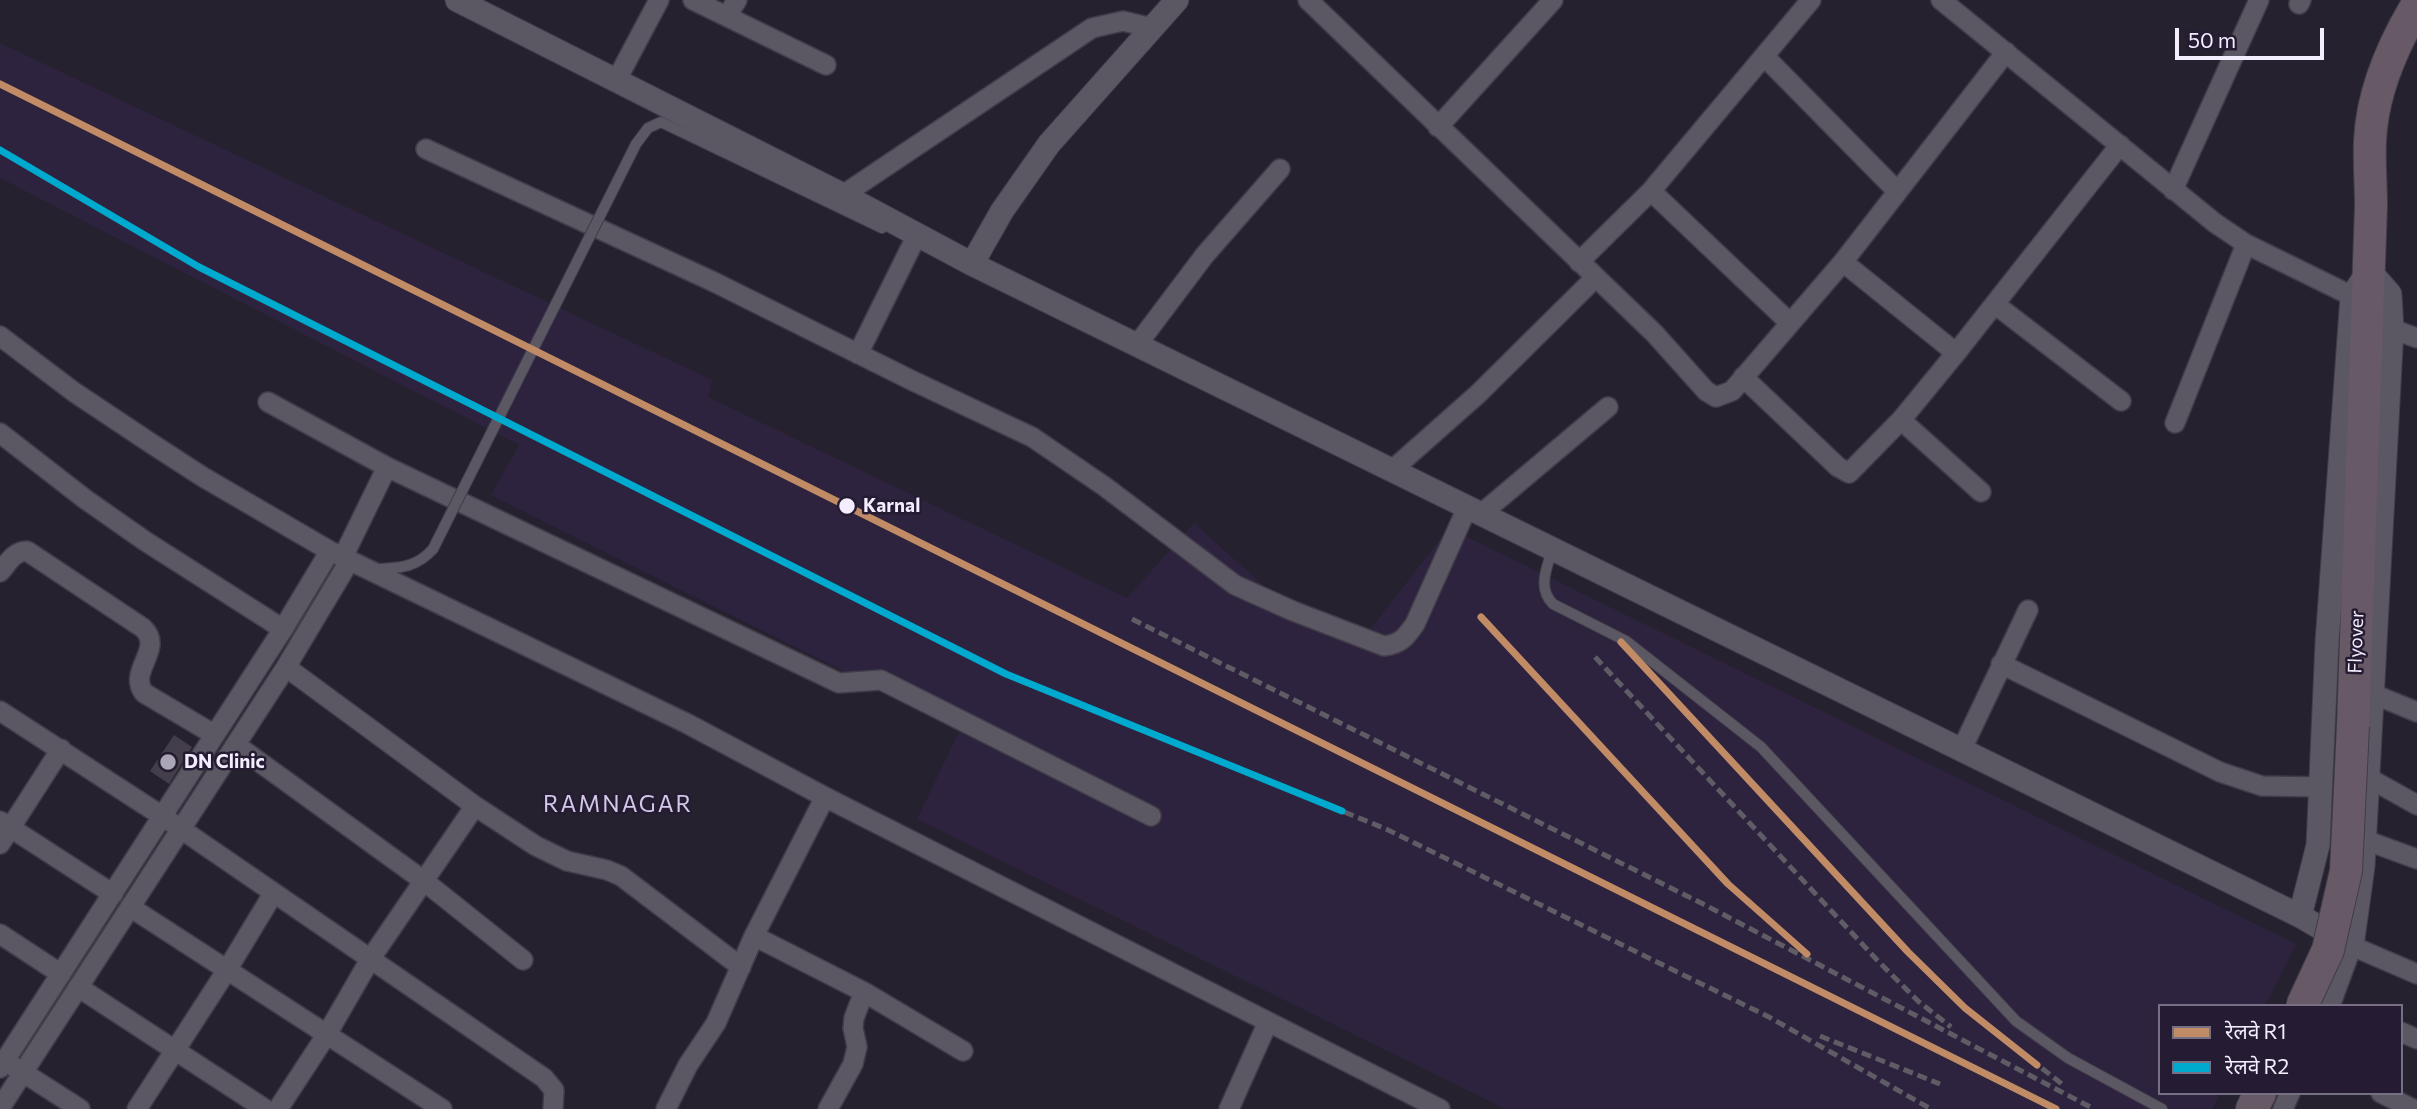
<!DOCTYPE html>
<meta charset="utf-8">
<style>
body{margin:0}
#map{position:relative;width:2417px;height:1109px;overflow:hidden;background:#26212e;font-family:Commissioner,"Noto Sans Devanagari",sans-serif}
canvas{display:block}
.legend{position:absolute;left:2158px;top:1004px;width:245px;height:91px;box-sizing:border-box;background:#251c33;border:2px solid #777084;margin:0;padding:9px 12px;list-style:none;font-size:21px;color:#f3edfe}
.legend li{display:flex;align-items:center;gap:14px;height:35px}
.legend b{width:35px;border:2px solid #777084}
.scale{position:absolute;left:2175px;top:28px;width:149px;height:32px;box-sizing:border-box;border:4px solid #f3edfe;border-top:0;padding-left:9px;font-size:21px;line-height:24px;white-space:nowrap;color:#f3edfe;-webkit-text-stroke:5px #251c33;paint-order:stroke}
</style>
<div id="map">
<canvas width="2417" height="1109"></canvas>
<ul class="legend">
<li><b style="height:9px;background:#c18c65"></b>रेलवे R1</li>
<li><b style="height:9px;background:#00a9ce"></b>रेलवे R2</li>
</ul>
<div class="scale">50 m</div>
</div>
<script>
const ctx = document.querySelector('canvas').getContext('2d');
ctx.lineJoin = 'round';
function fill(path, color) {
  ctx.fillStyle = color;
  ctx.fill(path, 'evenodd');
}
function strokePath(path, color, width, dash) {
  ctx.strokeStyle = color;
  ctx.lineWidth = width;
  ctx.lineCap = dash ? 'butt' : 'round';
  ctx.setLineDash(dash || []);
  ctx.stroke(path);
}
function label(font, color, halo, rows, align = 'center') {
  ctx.font = font + ' Commissioner,sans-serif';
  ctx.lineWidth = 5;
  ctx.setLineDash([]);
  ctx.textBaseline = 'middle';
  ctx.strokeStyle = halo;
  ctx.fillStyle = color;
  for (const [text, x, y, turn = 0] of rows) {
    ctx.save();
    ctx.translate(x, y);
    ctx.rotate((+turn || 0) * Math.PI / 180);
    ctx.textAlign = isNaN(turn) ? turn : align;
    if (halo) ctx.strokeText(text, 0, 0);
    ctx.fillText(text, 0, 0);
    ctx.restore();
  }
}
const built = new Path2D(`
 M0,43L712,380L708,397L1127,598L1194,523L1267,589L1369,631L1449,528L2296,944L2265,1006H2160V1093H2220L2212,1109H1505L917,819L968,713L884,669L845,672L491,495L519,445L0,178Z`);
const building = new Path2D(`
 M174,735L192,747L169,784L150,771Z`);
const service = new Path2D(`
 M636,144L648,128L661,122L882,228
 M1552,550C1547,568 1537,588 1553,604L1626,641L1761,747L2016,1021L2068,1058L2162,1109
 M378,569C401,568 417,567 433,549`);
const minor = new Path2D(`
 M693,0L826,65
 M1308,0L1655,334L1706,391L1716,397L1732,391L1843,262L2006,52
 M1941,0L2215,223L2246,244L2352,296
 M2299,4L2301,0
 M727,16L737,0
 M1765,57L1897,191
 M616,81L659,0
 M1438,127L1553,0
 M426,149L714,282L911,380L1032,437L1104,486L1235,585L1293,611L1384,646C1401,644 1406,637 1415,624L1467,508
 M2173,190L2259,0
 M1651,191L1789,322
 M843,195L1092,28L1123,21L1152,28
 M1579,262L1651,191L1811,0
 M1843,262L1956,353
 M1996,305L2121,401
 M2392,329L2417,338
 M0,336L74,392L149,442L203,477L330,551L688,724L825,797L1440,1109
 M1137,345L1204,256L1280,169
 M858,354L917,235
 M1743,377L1838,467L1849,473L1901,420L1956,353L2120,145
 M268,402L387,467L839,683L881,680L1151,816
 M1901,420L1981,492
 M2175,423L2246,244
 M0,433L85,499L145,541L283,629
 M1391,471L1478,394L1595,278
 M1481,514L1608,407
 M343,557L387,467
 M0,572C8,563 14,551 27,551L143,628C165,649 127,671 144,693L215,735
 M2001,664L2220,772L2262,786L2321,787
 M286,667L475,806L536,846L567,861L607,870L621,876L741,967
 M2373,694L2417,712
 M0,711L162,816L544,1078L554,1090L553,1109
 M236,745L424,881L523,960
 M1961,751L2028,610
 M2367,777L2417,805
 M0,821L113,894
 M2365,840L2417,859
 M0,844L61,749
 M130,907L442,1109
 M0,934L61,974
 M754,936L864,992L963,1051
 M78,987L265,1109
 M2330,1006L2352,946L2417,974
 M2401,1032L2417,1039
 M13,1066L80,1109
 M0,1068L283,629L330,551
 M2381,1093L2413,1109
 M0,1108L286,667L350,560
 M137,1109L227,970L273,894
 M278,1109L327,1034L371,958L475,806
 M666,1109L688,1065L716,1023L754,936L825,797
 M828,1109L853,1064L857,1047L853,1028L854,1018L864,992
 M1229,1109L1268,1022
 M2283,1109L2290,1093`);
const tertiary = new Path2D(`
 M457,0L843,195L972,264L2300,916L2352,946L2363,867L2392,329L2390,294L2369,270L2352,296L2327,642L2318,845L2300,916
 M972,264L1002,211L1049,144L1177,0`);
const trunk = new Path2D(`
 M2353,726L2371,206C2371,185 2369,163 2370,141C2372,94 2393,45 2417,5
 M2252,1109L2260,1093`);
const rail = new Path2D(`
 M0,84L2056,1109
 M0,150L199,267L1006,674L1386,829L1769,1017L1931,1109
 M1481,617L1728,884L1802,950
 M1132,619L1707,906L2094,1109
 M1621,642L1908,952L1965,1008L2062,1084
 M1595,657L1878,961L1918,1001L1951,1027
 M1820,1036L1940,1084`);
const serviceBridge = new Path2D(`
 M433,549L636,144`);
const trunkBridge = new Path2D(`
 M2302,1006L2328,950L2346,871L2353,726`);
const rail1 = new Path2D(`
 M0,84L2056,1109
 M1481,617L1728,884L1807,954
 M1621,642L1908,952L1965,1008L2037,1065`);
const rail2 = new Path2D(`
 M0,150L199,267L1006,674L1342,811`);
const markers = [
 [847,506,9,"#f3edfe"],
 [168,762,9,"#aba6b5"]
];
const stopNames = [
 ["Karnal",863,506]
];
const streetNames = [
 ["Flyover",2356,642,-88]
];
const poiNames = [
 ["DN Clinic",184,762]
];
const quarterNames = [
 ["RAMNAGAR",618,804]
];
fill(built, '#2d233e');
fill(building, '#443e4a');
strokePath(service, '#403c48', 12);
strokePath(minor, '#403c48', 22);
strokePath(tertiary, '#403c48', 25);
strokePath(trunk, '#403c48', 34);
strokePath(service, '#5c5863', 10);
strokePath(minor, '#5c5863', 19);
strokePath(tertiary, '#5c5863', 23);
strokePath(trunk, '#675966', 32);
strokePath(rail, '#5f5c65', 5, [10, 5]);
strokePath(serviceBridge, '#403c48', 12, []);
strokePath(trunkBridge, '#403c48', 34, []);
strokePath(serviceBridge, '#5c5863', 10);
strokePath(trunkBridge, '#675966', 32);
strokePath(rail1, '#c18c65', 7);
strokePath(rail2, '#00a9ce', 7);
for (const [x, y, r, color] of markers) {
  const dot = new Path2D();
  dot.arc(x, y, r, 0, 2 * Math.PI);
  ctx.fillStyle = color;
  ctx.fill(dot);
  strokePath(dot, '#251c33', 2.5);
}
label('bold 19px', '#f3edfe', '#251c33', stopNames, 'left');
label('19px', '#f3edfe', '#251c33', streetNames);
label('bold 19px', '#f3edfe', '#251c33', poiNames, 'left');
ctx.letterSpacing = '2px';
label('23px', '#d3c8e8', '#251c33', quarterNames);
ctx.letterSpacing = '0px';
</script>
